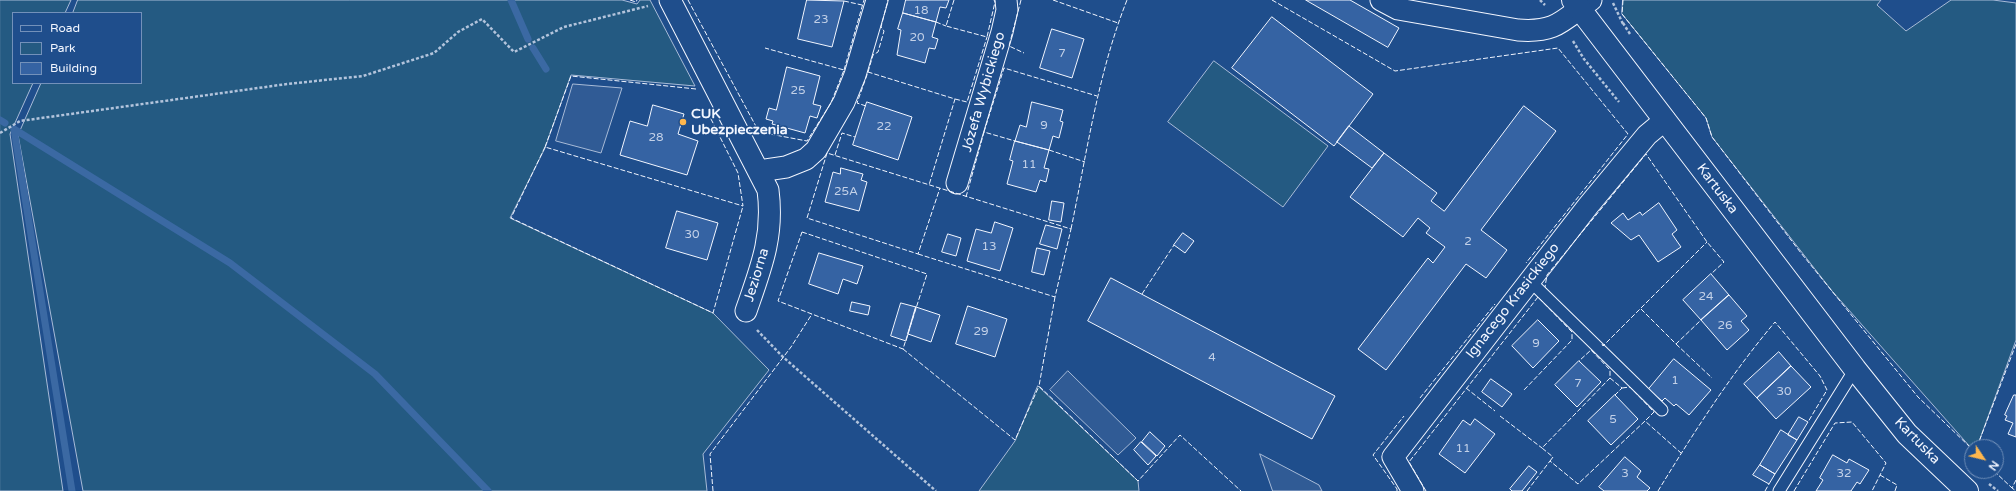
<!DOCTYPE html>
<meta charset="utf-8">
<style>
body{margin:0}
#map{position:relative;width:2016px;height:491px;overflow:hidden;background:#1f4e8c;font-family:"Varela Round",sans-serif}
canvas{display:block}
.legend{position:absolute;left:12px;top:12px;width:130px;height:72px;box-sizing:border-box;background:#1f4e8c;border:1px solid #7391ba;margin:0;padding:5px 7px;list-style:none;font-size:12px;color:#f2f6ff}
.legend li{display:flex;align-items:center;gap:8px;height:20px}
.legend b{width:20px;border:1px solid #7391ba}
.north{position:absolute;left:1964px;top:439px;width:40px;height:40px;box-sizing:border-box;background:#1f4e8c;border:1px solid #7391ba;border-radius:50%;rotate:125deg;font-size:11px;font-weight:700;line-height:16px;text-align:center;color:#f2f6ff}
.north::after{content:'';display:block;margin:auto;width:14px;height:18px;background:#ffb74d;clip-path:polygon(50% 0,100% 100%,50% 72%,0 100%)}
</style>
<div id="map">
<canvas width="2016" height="491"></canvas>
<ul class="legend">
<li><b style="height:5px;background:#1f4e8c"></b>Road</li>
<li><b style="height:11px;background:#245a82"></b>Park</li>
<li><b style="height:11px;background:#3563a3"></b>Building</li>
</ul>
<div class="north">N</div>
</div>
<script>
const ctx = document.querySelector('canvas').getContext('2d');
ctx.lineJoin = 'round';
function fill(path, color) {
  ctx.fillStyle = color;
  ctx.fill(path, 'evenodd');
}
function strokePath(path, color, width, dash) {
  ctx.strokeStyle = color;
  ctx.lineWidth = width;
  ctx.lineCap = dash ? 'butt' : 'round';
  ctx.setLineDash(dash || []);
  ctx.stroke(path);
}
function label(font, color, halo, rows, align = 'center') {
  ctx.font = font + ' "Varela Round",sans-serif';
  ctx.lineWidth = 3;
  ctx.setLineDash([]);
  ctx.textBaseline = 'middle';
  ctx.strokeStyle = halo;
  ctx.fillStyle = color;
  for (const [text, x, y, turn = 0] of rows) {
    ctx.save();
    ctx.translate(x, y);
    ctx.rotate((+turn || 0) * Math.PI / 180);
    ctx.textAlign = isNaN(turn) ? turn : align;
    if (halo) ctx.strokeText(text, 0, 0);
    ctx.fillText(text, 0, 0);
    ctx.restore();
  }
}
const green = new Path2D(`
 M0,0H71L65,13H13V83H33L10,134L63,491H0Z
 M78,0H622L637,4L640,0H650L695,86L571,75L545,148L510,218L713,313L769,370L703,454L707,491H83L18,135L41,83H141V13H73Z
 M1623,0H1881L1877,5L1906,31L1951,0H1993L2016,3V340L1977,447H1972V449L1832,291L1712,137L1706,118L1622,14Z
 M1214,61L1328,146L1283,207L1168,122Z
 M1038,386L1138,481L1139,491H979L1015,441Z`);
const parking = new Path2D(`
 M573,84L622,88L601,153L556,141Z
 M1068,371L1136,438L1118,455L1050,390Z
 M1260,454L1319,485L1322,491H1273Z`);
const stream = new Path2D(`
 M511,0L528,39
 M533,48L546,69
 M0,120L5,123
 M14,129L230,263L375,374L488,491
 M14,129L72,491`);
const building = new Path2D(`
 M807,0L844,1L832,47L798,39Z
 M906,0H949L946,8L940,7L936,22L903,13Z
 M1306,0H1350L1399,28L1388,47Z
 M903,13L936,22L932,37L938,39L935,49L929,48L925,63L897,55L901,30L898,29Z
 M1272,17L1373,94L1334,146L1232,68Z
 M1052,29L1084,39L1072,78L1040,68Z
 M787,67L820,76L813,104L821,106L817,118L810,116L805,133L772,124L773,121L766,119L769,108L776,110Z
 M867,102L912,117L898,160L853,145Z
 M1032,102L1063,110L1060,121L1063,122L1059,138L1053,136L1049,150L1015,141L1020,125L1026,127Z
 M653,105L684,114L678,134L698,141L687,175L620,155L630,121L647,126Z
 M1524,106L1556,131L1481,230L1507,250L1486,278L1466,264L1386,370L1358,349L1428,258L1433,263L1445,247L1426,233L1430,228L1418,218L1403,237L1350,197L1384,153L1437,193L1431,201L1444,211Z
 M1349,126L1384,153L1372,168L1337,142Z
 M1015,141L1049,150L1044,168L1049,169L1046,182L1040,180L1036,192L1007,184L1013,161L1010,160Z
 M841,168L863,174L861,180L867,182L859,211L825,202L833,172L840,174Z
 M1052,201L1064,203L1061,222L1049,220Z
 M1659,203L1677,230L1672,234L1681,247L1658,262L1639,235L1631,240L1611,223L1623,213L1628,220L1640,212L1642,215Z
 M677,211L718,223L707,260L666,248Z
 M995,222L1013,228L1000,271L967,261L976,229L991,233Z
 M1046,225L1062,229L1057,249L1040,244Z
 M1183,233L1194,241L1185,253L1174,245Z
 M948,234L961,238L956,256L942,252Z
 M1037,248L1050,251L1044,275L1032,272Z
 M819,253L863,266L857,284L843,279L838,294L809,284Z
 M1711,274L1729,295L1701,320L1683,300Z
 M1111,278L1335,396L1312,439L1088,321Z
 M1729,295L1747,316L1741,321L1749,330L1727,350L1701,320Z
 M852,302L870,306L868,315L850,311Z
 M901,303L916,307L906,341L891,336Z
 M968,306L1007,319L995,357L956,344Z
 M916,307L940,315L931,342L908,334Z
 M1538,320L1559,341L1533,368L1512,346Z
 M1779,352L1791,366L1757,398L1744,384Z
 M1674,359L1711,390L1689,415L1676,404L1674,406L1665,398L1662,401L1648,390Z
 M1579,361L1601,382L1577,407L1555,385Z
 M1791,366L1811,387L1776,419L1757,398Z
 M1491,379L1512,394L1502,407L1482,392Z
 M1615,395L1638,419L1611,445L1588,421Z
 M2014,395H2016V437L2008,434L2013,423L2005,420L2007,416L2005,415Z
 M1799,417L1808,422L1797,440L1788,435Z
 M1475,419L1495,434L1465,473L1439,454L1463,420L1470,425Z
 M1781,430L1797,440L1775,474L1760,465Z
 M1150,432L1165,446L1157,456L1142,442Z
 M1141,442L1156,456L1148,465L1134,450Z
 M1833,455L1847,463L1849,459L1869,470L1860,484L1857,482L1851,491H1816L1823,480L1820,478Z
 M1625,457L1641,471L1637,477L1650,488L1647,491H1604L1599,487Z
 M1760,465L1775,474L1769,484L1753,475Z
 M1529,466L1537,472L1522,491H1512L1510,489Z`);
const path = new Path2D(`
 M1540,0L1545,5
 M1613,3L1623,24
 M1623,23L1630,34
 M1573,41L1584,59L1619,102
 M0,133L20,121L287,84L363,76L434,53L458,32L482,19L514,52L564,27L648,6
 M757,330L783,357L936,491
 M1989,484L1998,491`);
const service = new Path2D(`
 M1529,280L1662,410
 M1779,491L1855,369`);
const minor = new Path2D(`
 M670,0L768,190C774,236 761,268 746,311
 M1381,0L1398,9L1518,30C1556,33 1562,21 1591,0
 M759,171L786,167L806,159L816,150L844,102L855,75L877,0
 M957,183L1002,32L1007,10L1006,0
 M1413,491L1393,457L1588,206L1647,135L1665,120`);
const secondary = new Path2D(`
 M1573,0L1855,369L1907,434L1967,491`);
const fence = new Path2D(`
 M630,0L636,2L637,0
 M688,0L759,132L807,141L831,103L844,70L765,48
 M954,0L946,26L987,37L995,2L994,0
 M1021,0L1009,46L1024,53
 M1053,0L1118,23
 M1272,0L1395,71L1558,48L1628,134L1526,263
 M1623,0L1622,14L1706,118L1712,137L1801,253L1918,397L1972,449
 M844,1L862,5
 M936,22L946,26
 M844,70L864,0
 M868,72L873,55L878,52L884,31L881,27L888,0
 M696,89L571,76L545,147L743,206L738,173L710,117
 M955,99L967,102L987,37
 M866,106L857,103L868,72L955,99L929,185
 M984,132L1004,68L1097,96
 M545,147L511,218L713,313L743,206
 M1049,150L1085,162
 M835,155L842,133L855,137
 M966,197L984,132L1015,141
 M1071,229C1087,152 1098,73 1127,0
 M802,232L927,274L903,349L778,301Z
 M918,254L1055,297L1071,229L827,153L807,218L918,254L940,188
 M1547,289L1545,287L1547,275L1646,154L1707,242L1724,262L1711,274
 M1142,294L1174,245
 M1055,297L1039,386L1138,481L1180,435L1241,491
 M1641,309L1676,344L1701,320
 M1602,344L1603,346L1707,242
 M1676,344L1712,378
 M903,349L1015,440L1039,386
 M1610,378L1622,388L1615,395
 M1466,388L1495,411
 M1622,388L1630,387L1654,412L1645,421
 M1420,398L1495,304
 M1500,416L1542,448
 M1977,447L2016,344
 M1550,461L1553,457L1542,448L1610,378V370L1591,350L1579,361
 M1994,471L2012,488
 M1880,475L1897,485L1895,491
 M2016,480L2012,488L2016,491
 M713,491L710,454L791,347L812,314
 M1397,491V489L1373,455L1404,416
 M1426,491L1409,462L1538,297L1572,332V340L1523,391
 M1527,491L1550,461L1578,484L1645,421L1681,453
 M1658,491C1694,432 1731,374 1775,322L1820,376L1827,390L1808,422
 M1765,491L1769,484
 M1794,491L1835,423L1852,422L1886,463L1872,491`);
const markers = [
 [683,122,4,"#ffb74d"]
];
const numberNames = [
 ["18",921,11],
 ["23",821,20],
 ["20",917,38],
 ["7",1062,54],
 ["25",798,91],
 ["9",1044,126],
 ["22",884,127],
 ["28",656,138],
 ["11",1029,165],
 ["25A",846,192],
 ["30",692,235],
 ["2",1468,242],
 ["13",989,247],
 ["24",1706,297],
 ["26",1725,326],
 ["29",981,332],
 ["9",1536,344],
 ["4",1212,358],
 ["1",1675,381],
 ["7",1578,384],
 ["30",1784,392],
 ["5",1613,420],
 ["11",1463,449],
 ["3",1625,474],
 ["32",1844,474]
];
const streetNames = [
 ["Józefa Wybickiego",984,92,-74],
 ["Kartuska",1717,189,53],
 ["Jeziorna",757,275,-73],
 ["Ignacego Krasickiego",1513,301,-52],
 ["Kartuska",1917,441,46]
];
const poiNames = [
 ["CUK",691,114],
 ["Ubezpieczenia",691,130]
];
fill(green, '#245a82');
strokePath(green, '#a8bbd7', 1);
fill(parking, '#305b95');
strokePath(parking, '#a8bbd7', 1);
strokePath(stream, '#3b69a3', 7);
fill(building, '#3563a3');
strokePath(building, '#f2f6ff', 1);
strokePath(service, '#f2f6ff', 13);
strokePath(minor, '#f2f6ff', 23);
strokePath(secondary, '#f2f6ff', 24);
strokePath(path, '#b3c4dc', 2.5, [3, 2]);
strokePath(service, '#1f4e8c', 11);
strokePath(minor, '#1f4e8c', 21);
strokePath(secondary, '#1f4e8c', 22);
strokePath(fence, '#f2f6ff', 1, [5, 2]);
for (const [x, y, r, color] of markers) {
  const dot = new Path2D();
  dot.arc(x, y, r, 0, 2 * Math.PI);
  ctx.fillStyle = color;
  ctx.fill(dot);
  strokePath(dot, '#1f4e8c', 1.5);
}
label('12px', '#c3d1e8', null, numberNames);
label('14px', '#f2f6ff', '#1f4e8c', streetNames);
label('bold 14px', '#f2f6ff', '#1f4e8c', poiNames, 'left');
</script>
